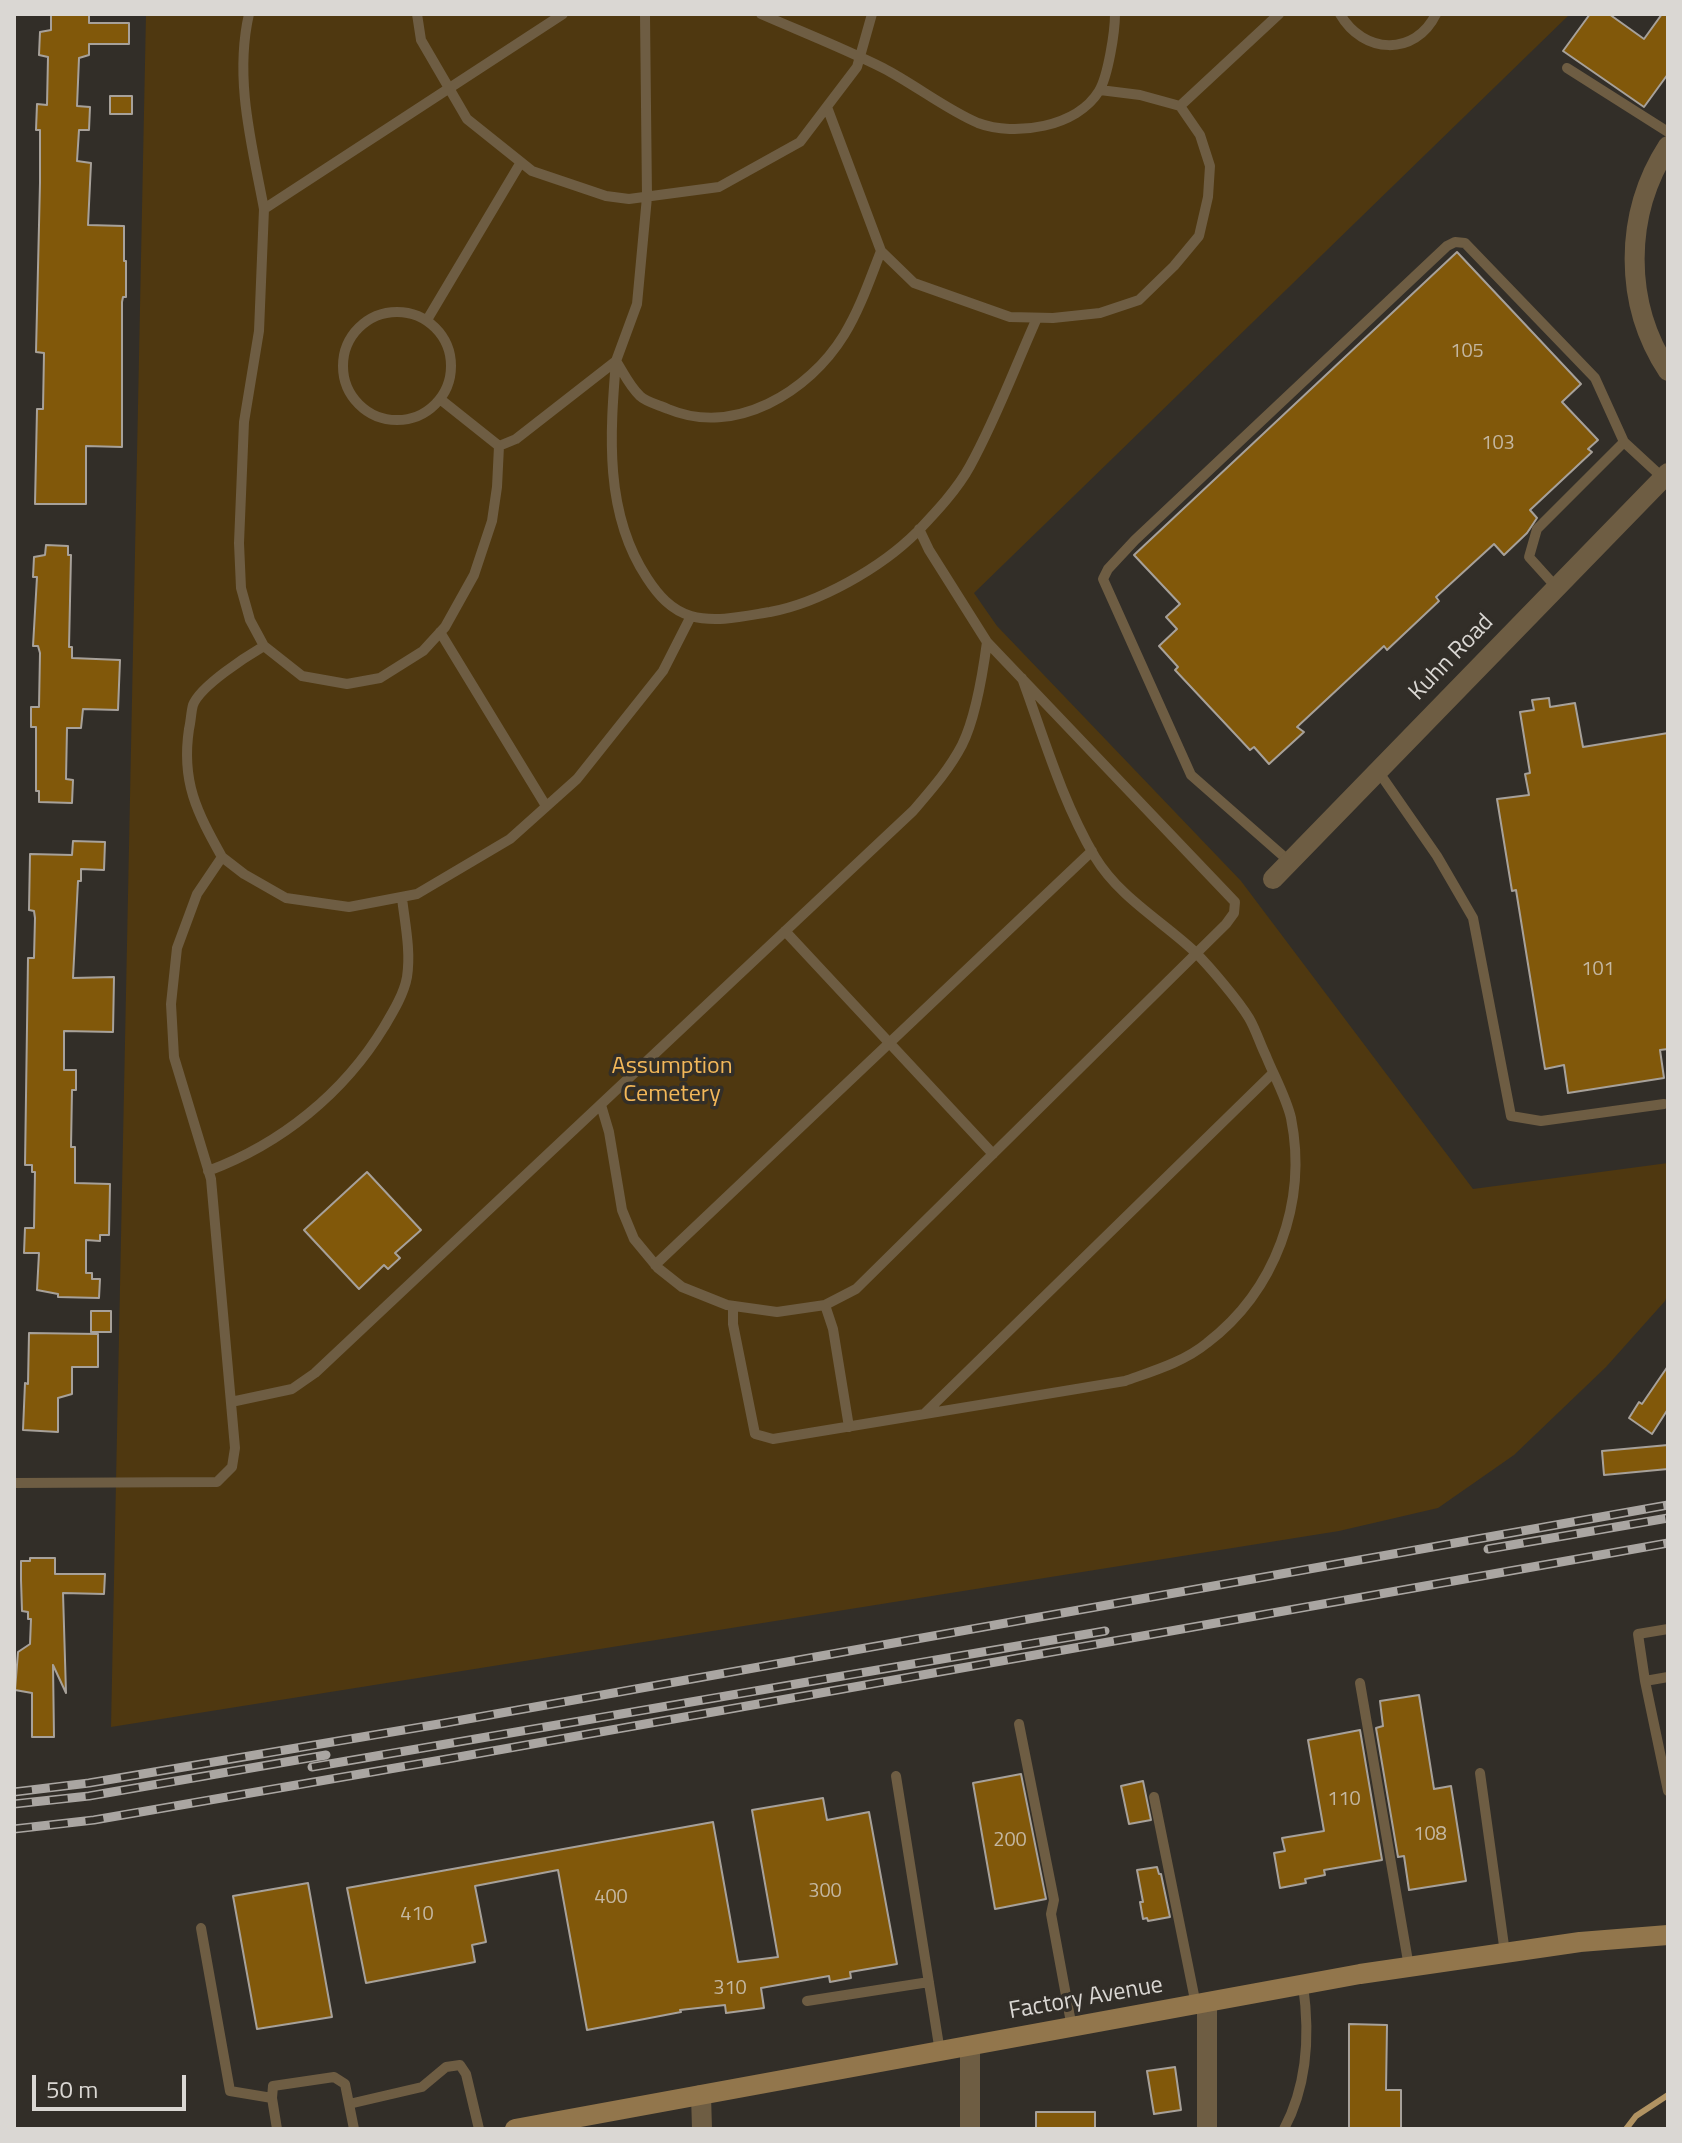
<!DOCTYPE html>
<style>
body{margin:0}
#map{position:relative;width:1682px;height:2143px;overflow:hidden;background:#322e28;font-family:"Titillium Web",sans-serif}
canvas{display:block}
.frame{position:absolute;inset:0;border:16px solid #dad7d3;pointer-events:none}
.scale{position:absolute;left:32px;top:2075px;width:154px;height:36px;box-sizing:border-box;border:4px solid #dad7d3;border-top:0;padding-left:10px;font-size:24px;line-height:28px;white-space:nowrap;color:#dad7d3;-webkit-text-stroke:6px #322e28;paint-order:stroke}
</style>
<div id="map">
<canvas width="1682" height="2143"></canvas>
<div class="frame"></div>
<div class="scale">50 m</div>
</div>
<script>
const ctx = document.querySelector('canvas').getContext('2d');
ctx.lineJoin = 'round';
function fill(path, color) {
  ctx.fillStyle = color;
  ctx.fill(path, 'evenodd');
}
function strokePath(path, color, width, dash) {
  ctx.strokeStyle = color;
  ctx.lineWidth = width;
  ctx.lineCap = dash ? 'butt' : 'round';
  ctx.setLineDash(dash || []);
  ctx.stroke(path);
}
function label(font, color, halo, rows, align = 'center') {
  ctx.font = font + ' "Titillium Web",sans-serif';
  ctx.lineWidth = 7;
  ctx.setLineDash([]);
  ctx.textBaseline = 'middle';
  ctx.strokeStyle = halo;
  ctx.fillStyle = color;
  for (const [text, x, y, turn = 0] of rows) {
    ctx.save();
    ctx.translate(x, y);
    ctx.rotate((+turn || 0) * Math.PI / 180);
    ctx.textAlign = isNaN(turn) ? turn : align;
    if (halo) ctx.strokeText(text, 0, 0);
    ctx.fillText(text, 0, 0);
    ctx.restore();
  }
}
const green = new Path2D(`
 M146,14H1570L974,593L997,626L1241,881L1473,1189L1668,1163V1293L1665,1301L1606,1367L1514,1455L1438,1508L1339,1531L111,1727Z`);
const stream = new Path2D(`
 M1626,2129L1636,2116L1668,2095`);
const building = new Path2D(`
 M51,14H89V23H129V44H89V55L79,58L77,106L90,107L89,130H79L77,161L91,163L88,225L124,226V261H126V297H123L122,302V447L86,446V504H35L37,409H43L44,353L36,352L40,183V130H36L37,104L47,105L48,57L39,55L40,32L51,30Z
 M1590,14H1609L1644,39L1662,14H1668V74L1644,107L1563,51Z
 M110,96H132V114H110Z
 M1457,252L1581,384L1562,402L1598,440L1588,449L1592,452L1530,510L1537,518L1527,533L1504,555L1494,544L1436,597L1439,601L1387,650L1384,646L1297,727L1304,732L1269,764L1254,747L1250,750L1175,670L1178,667L1159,646L1177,629L1166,617L1180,604L1134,555Z
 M46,545L68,546V555H71L69,647H72V658L120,660L118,710L83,709L81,728H67L66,779L73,780L72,803L39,802V791H36V727H31V707H39L40,653L38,646H33L37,577H33L34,557L45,555Z
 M1549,698L1550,707L1575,703L1583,747L1668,733V1049L1660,1050L1664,1078L1568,1093L1564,1065L1545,1069L1516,890L1512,891L1497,799L1529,795L1525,774L1530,773L1520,712L1534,710L1532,700Z
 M73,841L105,842L104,870L81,869V881H78L73,978L114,977L113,1032L64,1031V1070H76V1090H72L71,1147H75V1183L110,1184L109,1235H100V1241L86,1240V1273H92V1279H100L99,1298L58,1297V1294L37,1290L39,1253H24L25,1228H34L35,1172H32V1165H25L28,958H34L35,918L34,911L29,910L30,854L72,855Z
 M367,1172L421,1230L395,1253L400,1258L388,1269L384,1265L359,1289L304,1230Z
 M91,1311H111V1332H91Z
 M29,1333L98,1334V1367H72V1394L58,1398V1432L23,1430L25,1383L28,1384Z
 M1668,1366V1409L1652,1434L1629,1418L1639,1402L1642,1404Z
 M1668,1445V1469L1604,1475L1602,1451Z
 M30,1558H55V1574H105L104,1594L63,1593L66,1693L53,1665L54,1737H32V1693L15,1690L18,1652L30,1644L31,1619H28V1612L22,1611L21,1580V1561H30Z
 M1419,1695L1434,1789L1451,1786L1466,1881L1409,1890L1404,1856L1398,1857L1376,1728L1383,1726L1380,1701Z
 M1360,1730L1382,1860L1324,1870L1325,1875L1305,1879L1306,1883L1280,1888L1274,1853L1285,1851L1282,1838L1324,1831L1308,1740Z
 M1021,1774L1046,1899L995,1909L973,1783Z
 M1143,1781L1151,1820L1129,1824L1121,1786Z
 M823,1798L827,1820L869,1812L897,1964L850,1972L851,1978L830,1982L829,1976L761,1988L764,2008L726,2013L725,2005L680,2010L681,2012L587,2030L558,1870L475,1886L486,1942L472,1945L475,1962L366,1983L347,1888L713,1822L738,1962L778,1957L752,1810Z
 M1157,1867L1159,1874H1161L1170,1917L1148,1921L1147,1918L1143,1919L1140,1902H1143L1137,1870Z
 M308,1883L332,2017L257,2029L233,1896Z
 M1349,2024L1387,2025L1386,2090H1401V2129H1349Z
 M1175,2067L1181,2110L1154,2114L1147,2071Z
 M1036,2112H1095V2129H1036Z`);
const lane = new Path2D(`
 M249,14C234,79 252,145 264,209L563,14
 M417,14L421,40L467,119L532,171L606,196L629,199L719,187L800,142L857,67L872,14
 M761,14C802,32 843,48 883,68C914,84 947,110 978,123C1015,137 1077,127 1099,91C1108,76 1115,32 1115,14
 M1340,14C1363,54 1415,57 1436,14
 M1567,68L1668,132
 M1100,90L1140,95L1180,106L1279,14
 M827,107L881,251L914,283L1010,317L1053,318L1100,313L1139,300L1174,266L1199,236L1208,197L1210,166L1200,135L1180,106
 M264,209L259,331L244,422L239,543L241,588L250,620L264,646L302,676L347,684L380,678L423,651L445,627L474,575L492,521L497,487L499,446L440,399
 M343 366a54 54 0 1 1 108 0a54 54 0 1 1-108 0Z
 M427,320L521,162
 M616,361C610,434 604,513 647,578C658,595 671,610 691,616C716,623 745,616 770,612C819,603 881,568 917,532C935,513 957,490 970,466C996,419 1015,367 1037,318
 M616,361C623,372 630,387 640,396C646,402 659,405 668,409C735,437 809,392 844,335C860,309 870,279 881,251
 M499,446L516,439L616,361L637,304L647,197L645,15
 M1557,588L1529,557L1537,529L1624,442L1663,478
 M440,632L546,806
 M1378,771L1437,856L1473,918L1511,1116L1541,1121L1664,1104
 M222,857L244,874L286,898L349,907L417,894L510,839L577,779L663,671L691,616
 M1290,862L1191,775L1103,579L1108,569L1135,540L1447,246L1455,242L1465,243L1595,378L1624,442
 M785,931L993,1154
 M601,1105L609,1132L622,1210L634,1239L658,1268L682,1287L727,1305L777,1312L825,1305L856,1289L1226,924L1234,913L1235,902L987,642
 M208,1171C281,1144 344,1093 384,1027C393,1012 404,994 407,977C411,951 405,924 402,898
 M655,1265L1092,851
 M825,1305L833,1329L849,1427
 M733,1306V1324L755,1434L773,1439L1125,1381C1153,1371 1184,1362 1207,1343C1275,1291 1308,1203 1291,1118C1286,1097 1274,1076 1266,1056C1260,1044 1256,1030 1249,1018C1238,1000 1210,967 1195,952C1162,921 1119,897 1095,857C1062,801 1044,738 1022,678
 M231,1402L292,1389L315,1373L913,811C931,790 949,770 962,745C975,719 983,672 987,642L929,550L919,529
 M925,1413L1273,1073
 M14,1483L217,1482L232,1467L235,1448L211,1179L174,1057L171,1004L177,948L197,894L222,857C197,812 181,782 189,729C191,721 191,712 193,705C200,686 247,656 264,646
 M1668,1677L1645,1681L1668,1791
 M1645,1681L1638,1634L1668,1629
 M1360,1683L1409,1967
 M1019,1724L1054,1900L1051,1914L1072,2028
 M1480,1773L1505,1953
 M896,1776L940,2052
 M1154,1797L1196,2005
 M201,1928L230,2091L272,2098
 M807,2001L929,1982
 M349,2104L422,2087L446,2067L460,2065L466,2074L479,2129
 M277,2129L272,2098L273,2086L334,2077L345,2084L354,2129
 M1284,2129C1308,2084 1310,2034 1303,1985`);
const street = new Path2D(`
 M1668,146C1624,214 1623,303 1668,371
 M1273,879L1668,473
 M970,2046V2129
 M701,2095L702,2129
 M1207,2129V2003`);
const secondary = new Path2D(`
 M515,2129L1360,1974L1580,1942L1668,1935`);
const rail = new Path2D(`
 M1488,1549L1668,1518
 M312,1767L1105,1631
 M14,1792L89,1783L445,1723L1668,1505
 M14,1804L89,1796L326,1755
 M14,1829L94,1820L453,1758L1668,1543`);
const numberNames = [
 ["105",1467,352],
 ["103",1498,444],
 ["101",1598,970],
 ["110",1344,1800],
 ["108",1430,1835],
 ["200",1010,1841],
 ["300",825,1892],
 ["400",611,1898],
 ["410",417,1915],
 ["310",730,1989]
];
const streetNames = [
 ["Kuhn Road",1452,658,-46],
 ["Factory Avenue",1086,1999,-10]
];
const parkNames = [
 ["Assumption",672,1067],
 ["Cemetery",672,1095]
];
fill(green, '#4f3810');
strokePath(stream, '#b19362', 6);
fill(building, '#81580a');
strokePath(building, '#a7a19a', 2);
strokePath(lane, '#6e5d43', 10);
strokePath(street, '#6e5d43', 20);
strokePath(secondary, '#92764c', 20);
strokePath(rail, '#aaa6a2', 9);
strokePath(rail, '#322e28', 6, [18]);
label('20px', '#c4b7a1', null, numberNames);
label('24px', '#dad7d3', '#322e28', streetNames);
label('24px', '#f2b759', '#322e28', parkNames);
</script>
